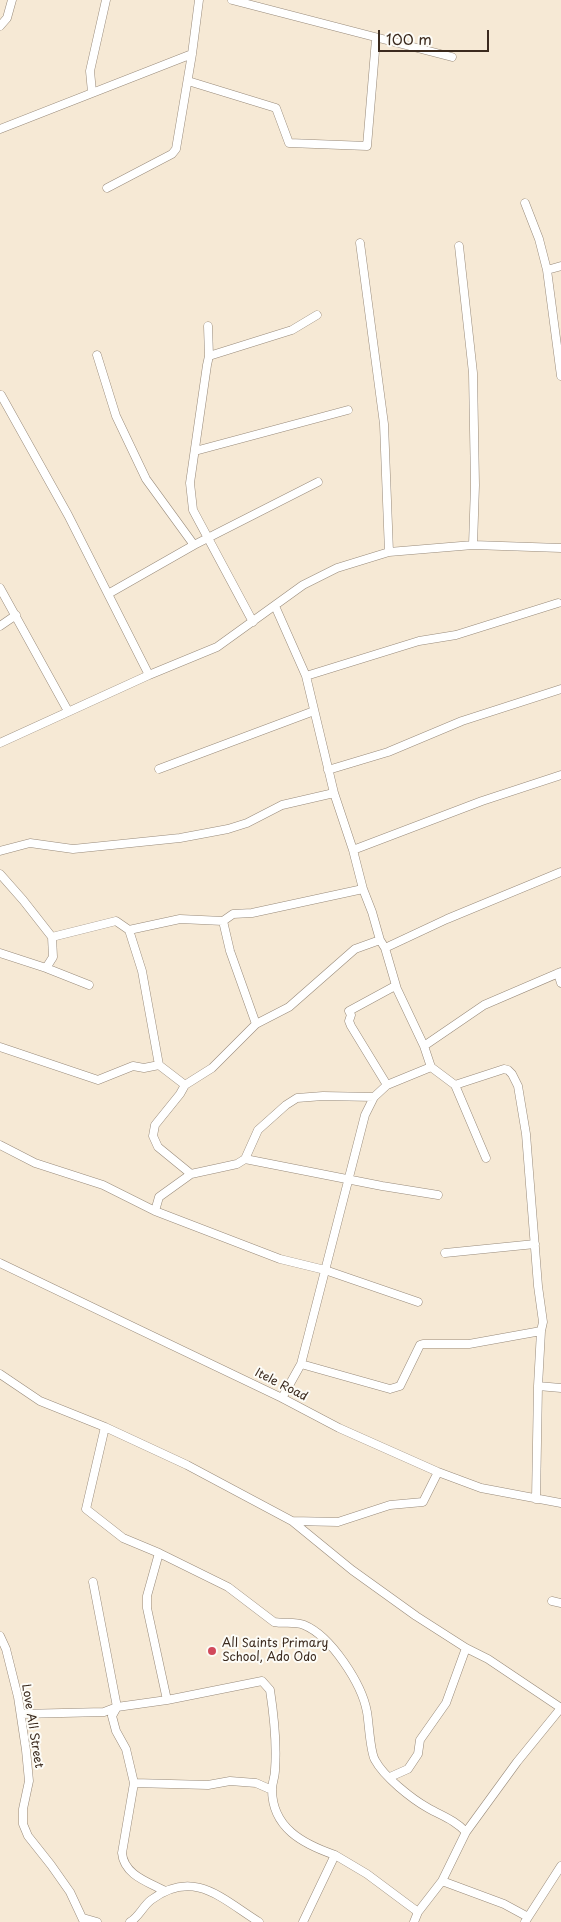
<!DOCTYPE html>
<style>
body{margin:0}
#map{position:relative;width:561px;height:1922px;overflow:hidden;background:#f6e9d5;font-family:"Playpen Sans",sans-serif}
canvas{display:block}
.scale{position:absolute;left:378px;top:30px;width:111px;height:22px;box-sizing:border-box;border:2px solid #3b2a1e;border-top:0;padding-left:6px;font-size:15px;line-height:18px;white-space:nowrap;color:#3b2a1e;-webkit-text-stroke:4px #fdfcf7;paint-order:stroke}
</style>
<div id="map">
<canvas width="561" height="1922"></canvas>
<div class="scale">100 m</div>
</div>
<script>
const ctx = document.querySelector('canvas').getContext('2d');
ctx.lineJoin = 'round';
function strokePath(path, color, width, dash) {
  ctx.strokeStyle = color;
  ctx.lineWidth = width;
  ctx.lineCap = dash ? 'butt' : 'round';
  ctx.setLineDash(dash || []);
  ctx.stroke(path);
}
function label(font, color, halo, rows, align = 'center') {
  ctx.font = font + ' "Playpen Sans",sans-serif';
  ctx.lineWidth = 4;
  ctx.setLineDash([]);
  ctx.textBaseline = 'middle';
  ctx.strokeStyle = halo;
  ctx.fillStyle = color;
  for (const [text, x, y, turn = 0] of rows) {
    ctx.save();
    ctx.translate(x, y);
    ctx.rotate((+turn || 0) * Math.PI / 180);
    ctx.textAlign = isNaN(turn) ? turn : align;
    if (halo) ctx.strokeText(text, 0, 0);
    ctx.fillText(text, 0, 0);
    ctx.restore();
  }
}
const minor = new Path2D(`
 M232,0L452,57
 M0,26L7,18L12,0
 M188,81L276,108L289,143L367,146L376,39
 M92,92L90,71L106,0
 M0,129L192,54
 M107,188L172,154L176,149L192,54L199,0
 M525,203L539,239L547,270L561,376
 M459,246L473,373L475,485L473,545
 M547,270L561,266
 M364,273L360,243L384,424L389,552
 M208,326L209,356
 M97,355L116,416L146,479L194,545L318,482
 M1,395L68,515L149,675
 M195,451L348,410
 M0,588L68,711
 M108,594L194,545
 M275,606L306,676L334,793L353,850L363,889L372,912L380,940L385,948L397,989L424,1046L431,1067L455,1085L486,1158
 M253,622L193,510L190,483L207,365L209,356L292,330L317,315
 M0,626L16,615
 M306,676L419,641L456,635L558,603
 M0,743L149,675L217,647L303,585L337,568L389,552L473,545L561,548
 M159,769L314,711
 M328,770L388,752L462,721L561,689
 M353,850L482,801L561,775
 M0,851L30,843L73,849L180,838L228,829L247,823L282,805L334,793
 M0,874L23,900L52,937L116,921L129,930L180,919L223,921L233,914L252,913L363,889
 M223,921L230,951L256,1024
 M129,930L142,971L159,1065L185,1085
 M385,948L447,919L561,872
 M0,953L46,968L89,985
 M46,968L53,957L52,937
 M558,973L561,983
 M424,1046L484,1005L561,972
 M0,1047L98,1080L133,1066L144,1068L159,1065
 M387,1085L351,1026L349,1021L351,1015L349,1011L395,986L397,989
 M455,1085L504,1069L508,1070L512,1074L518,1086L526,1134L538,1286L543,1322L541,1331L538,1386L536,1499
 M0,1145L35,1163L103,1185L155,1211L280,1259L325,1270L418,1302
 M245,1159L258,1130L286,1105L297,1098L323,1096L374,1097
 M191,1174L158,1147L153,1136L155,1125L180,1094L185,1085L212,1068L256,1024L289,1007L355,949L380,940
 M155,1211L159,1197L191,1174L237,1164L245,1159L382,1186L438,1195
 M445,1253L535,1244
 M0,1263L282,1398L339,1428L438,1472L481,1488L561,1503
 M301,1364L390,1389L400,1386L420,1345L423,1344H469L541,1331
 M0,1374L40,1401L105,1427L86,1509L123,1538L159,1553L228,1587L274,1622C284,1624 294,1621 304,1625C331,1636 362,1684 367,1712C369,1723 370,1752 375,1760C384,1777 412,1799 428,1808C442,1816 455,1820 466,1832
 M538,1386L561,1388
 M282,1398L301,1364L365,1115L374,1097L387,1085L431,1067
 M105,1427L187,1465L292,1521L338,1522L390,1505L423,1502L438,1472
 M292,1521L352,1570L416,1616L466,1648L488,1659L561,1708
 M93,1582L117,1707L112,1716L116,1731L126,1749L134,1783L122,1853C124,1875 148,1882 165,1891
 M552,1601L561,1603
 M0,1636L6,1649L18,1697L26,1750L29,1781L23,1809V1824L28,1836L51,1865L70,1892L84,1922
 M167,1700L262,1681L270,1690C274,1716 277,1744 275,1770C275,1777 272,1783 272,1789C272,1828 303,1844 335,1855L303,1922
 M21,1714L104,1712L117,1707L167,1700L147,1608V1596L159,1553
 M390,1777L408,1769L418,1754L420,1740L446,1703L466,1648
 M134,1783L208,1785L230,1781L256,1783L272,1790
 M335,1855L367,1874L418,1912L414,1922
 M418,1912L442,1881
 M528,1917L504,1904L442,1881L466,1832L517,1762L561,1708
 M83,1918L97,1922
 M130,1922C139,1917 143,1906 151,1900C194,1868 222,1899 259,1922
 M525,1922L561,1866`);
const markers = [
 [212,1651,5,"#d1495b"]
];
const streetNames = [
 ["Itele Road",281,1385,27],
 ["Love All Street",32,1726,81]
];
const poiNames = [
 ["All Saints Primary",222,1644],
 ["School, Ado Odo",222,1658]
];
strokePath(minor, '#988a7a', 9);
strokePath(minor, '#fff', 8);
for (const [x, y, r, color] of markers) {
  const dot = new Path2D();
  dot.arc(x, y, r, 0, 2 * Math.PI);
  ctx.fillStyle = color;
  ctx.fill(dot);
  strokePath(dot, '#fdfcf7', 2);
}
label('12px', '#3b2a1e', '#fdfcf7', streetNames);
label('12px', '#3b2a1e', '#fdfcf7', poiNames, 'left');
</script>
